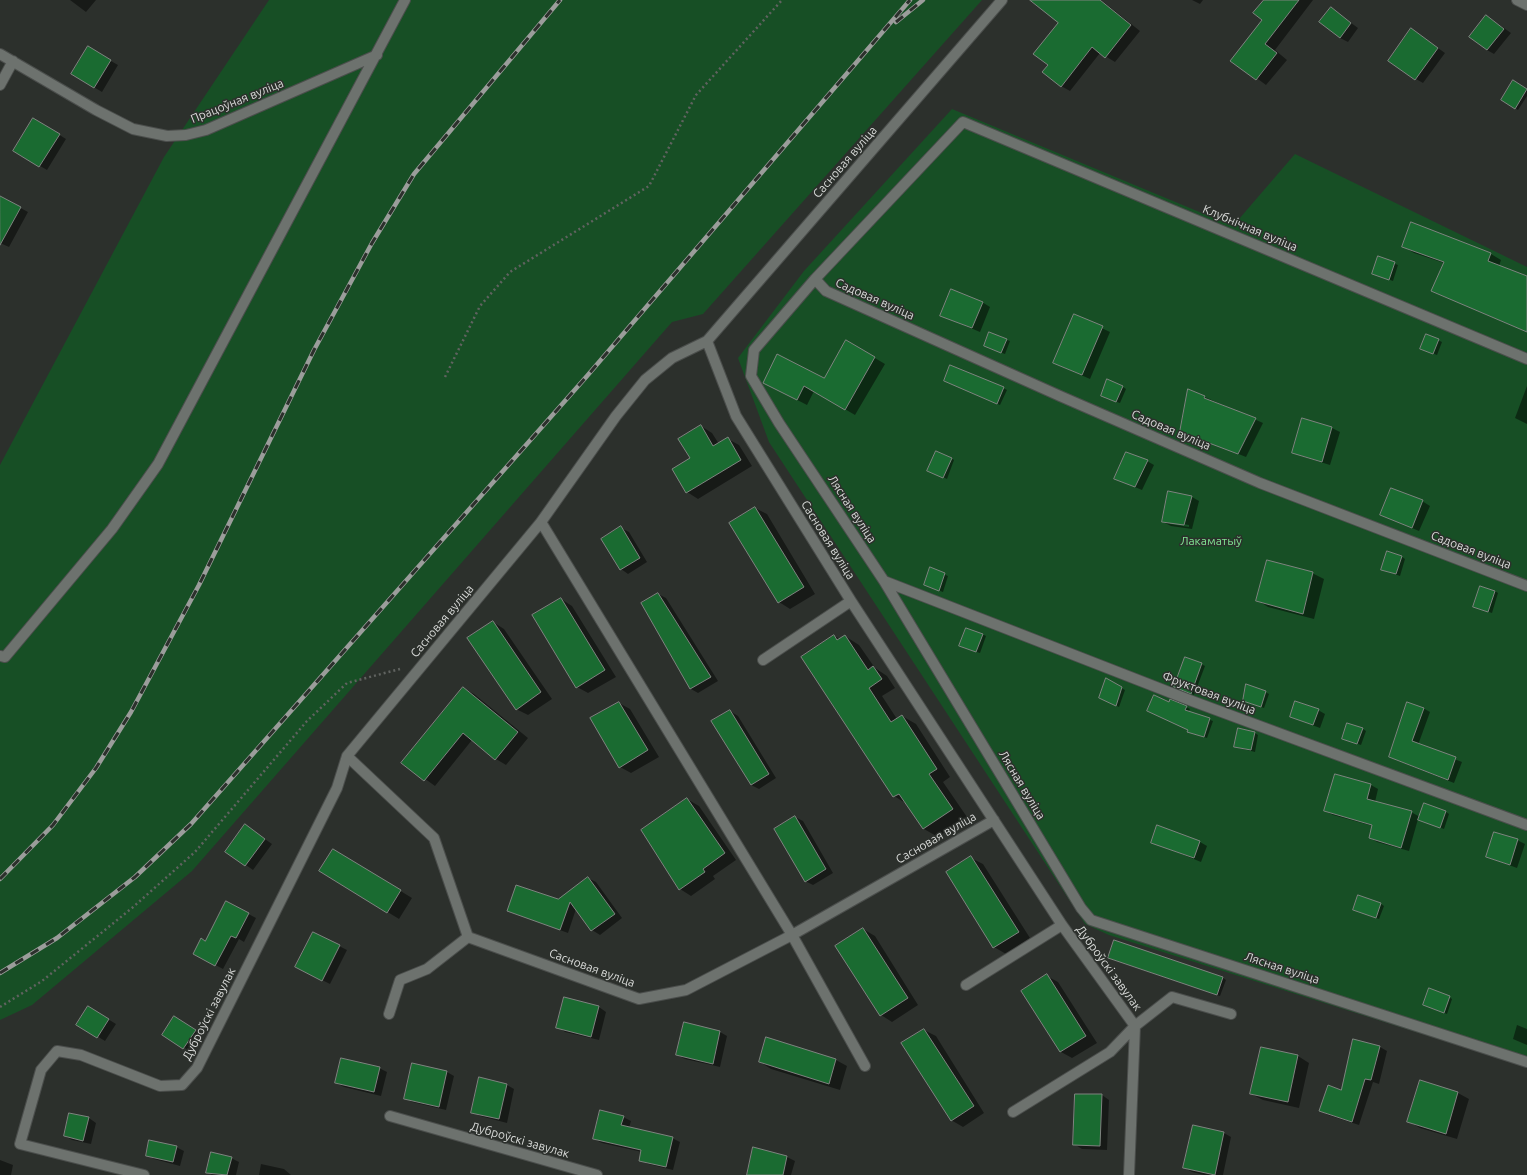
<!DOCTYPE html>
<meta charset="utf-8">
<style>
body{margin:0}
canvas{display:block;background:#2c302c}
</style>
<canvas width="1527" height="1175"></canvas>
<script>
const ctx = document.querySelector('canvas').getContext('2d');
ctx.lineJoin = 'round';
function fill(path, color) {
  ctx.fillStyle = color;
  ctx.fill(path, 'evenodd');
}
function strokePath(path, color, width, dash) {
  ctx.strokeStyle = color;
  ctx.lineWidth = width;
  ctx.lineCap = dash ? 'butt' : 'round';
  ctx.setLineDash(dash || []);
  ctx.stroke(path);
}
function label(font, color, halo, rows, align = 'center') {
  ctx.font = font + ' Ubuntu,sans-serif';
  ctx.lineWidth = 3;
  ctx.setLineDash([]);
  ctx.textBaseline = 'middle';
  ctx.strokeStyle = halo;
  ctx.fillStyle = color;
  for (const [text, x, y, turn = 0] of rows) {
    ctx.save();
    ctx.translate(x, y);
    ctx.rotate((+turn || 0) * Math.PI / 180);
    ctx.textAlign = isNaN(turn) ? turn : align;
    if (halo) ctx.strokeText(text, 0, 0);
    ctx.fillText(text, 0, 0);
    ctx.restore();
  }
}
const green = new Path2D(`
 M269,0H982L703,314L672,322L192,871L32,1005L0,1020V465L164,157Z
 M952,109L1233,226L1295,154L1527,267V1067L1109,935L1085,924L769,442L738,358L804,271Z`);
const shadow = new Path2D(`
 M70,0H96L86,12Z
 M1040,0H1101L1140,31L1115,62L1100,53L1070,91L1061,86L1049,65L1059,22Z
 M1192,0H1203L1200,4Z
 M1265,0H1313L1275,50L1287,60L1266,85L1232,60L1264,20Z
 M1331,8L1358,28L1348,42L1340,38Z
 M1487,16L1511,33L1494,54L1487,50Z
 M1411,29L1445,53L1423,83L1416,79Z
 M88,48L118,65L102,92L72,74Z
 M1513,82L1527,90V96L1518,110L1502,100Z
 M34,119L66,139L47,170L14,151Z
 M0,197L28,212L9,247L0,243Z
 M1412,224L1491,254L1501,260L1499,266L1527,277V332L1432,291L1444,263L1414,253L1404,247Z
 M1379,258L1398,265L1393,281L1373,274Z
 M982,302L990,307L980,332L942,316Z
 M1074,315L1110,332L1090,379L1054,363Z
 M1426,335L1442,342L1437,355L1424,350Z
 M1007,340L1010,341L1005,354L988,348Z
 M846,341L885,364L855,415L814,391L807,405L774,388L824,379Z
 M948,382L1003,388L1007,390L1000,405Z
 M1527,386V424L1515,418Z
 M1123,387L1126,389L1120,403L1105,398Z
 M1189,390L1263,423L1246,457L1181,431Z
 M1303,419L1332,428L1340,432L1330,465L1301,456L1293,452Z
 M701,426L712,433L719,444L728,439L739,445L752,466L698,499L687,492L691,458Z
 M951,458L954,460L947,479L932,472Z
 M1147,461L1154,465L1142,490L1116,479Z
 M1192,497L1199,501L1192,529L1171,526L1163,522ZM1170,522L1189,525V527L1170,524Z
 M1422,501L1430,506L1419,531L1381,515Z
 M755,508L767,514L815,594L790,609L779,602Z
 M621,528L629,532L647,562L628,574L621,569Z
 M1402,557L1405,559L1400,576L1382,569Z
 M931,569L948,576L943,592L929,587Z
 M1312,573L1324,579L1314,619L1268,607L1257,600Z
 M1495,591L1498,593L1492,613L1474,607Z
 M658,594L666,598L718,681L698,693L691,689L642,604Z
 M561,599L572,606L616,677L588,693L577,687Z
 M493,622L504,629L552,699L528,715L516,709Z
 M982,634L986,636L980,653L964,648Z
 M834,636L840,639L845,636L859,645L875,668L887,676L895,688L882,696L897,719L902,716L916,724L950,777L943,782L967,817L938,837L924,829L907,804L894,796Z
 M1201,664L1205,666L1194,695L1179,689Z
 M1106,680L1125,690L1119,707L1100,697Z
 M463,688L474,694L528,738L506,765L496,759L472,740L435,786L403,763Z
 M1265,692L1269,694L1264,708L1244,701Z
 M619,703L630,709L659,757L631,773L620,767Z
 M1170,703L1186,707L1190,709L1188,712L1213,721L1207,738L1192,733Z
 M1423,708L1430,712L1418,745L1462,762L1454,783L1396,760Z
 M1318,710L1325,714L1320,728L1291,717Z
 M730,711L738,716L776,778L759,789L751,785Z
 M1363,729L1366,731L1361,745L1346,740Z
 M1255,733L1258,735L1255,752L1235,747Z
 M1336,775L1371,785L1378,789L1375,802L1411,812L1420,817L1446,812L1449,814L1444,829L1418,819L1409,851L1377,842L1370,838L1373,826L1333,815L1325,811Z
 M687,799L699,806L736,860L713,876L715,879L691,896L680,889Z
 M795,817L803,821L833,873L813,885L805,881Z
 M245,825L272,844L253,870L226,851Z
 M1517,840L1525,844L1517,868L1487,857Z
 M1152,842H1200L1207,846L1201,862Z
 M345,857L412,898L399,919L321,871Z
 M971,858L983,864L1030,938L1006,954L994,947Z
 M588,878L596,882L622,918L600,935L592,930L576,909L568,933L508,911L558,900Z
 M226,902L256,918L244,942L239,939L223,969L202,958L206,942Z
 M1381,904L1384,906L1379,919L1358,911Z
 M863,929L875,936L918,1005L892,1022L881,1015Z
 M1115,942L1223,978L1226,980L1220,996L1113,960L1109,958Z
 M339,946L347,950L330,984L304,971Z
 M1047,976L1058,982L1097,1043L1072,1058L1061,1052L1022,991Z
 M1449,997L1452,999L1447,1014L1424,1005Z
 M599,1007L606,1012L599,1040L565,1032L558,1027Z
 M95,1011L116,1024L105,1041L77,1024Z
 M182,1021L203,1035L191,1052L163,1034Z
 M1517,1025L1527,1029V1045L1513,1039Z
 M924,1030L936,1036L984,1113L963,1127L951,1120L903,1044Z
 M720,1032L727,1036L720,1067L685,1059L677,1055Z
 M767,1038L836,1060L847,1066L840,1090L771,1069L760,1062Z
 M1380,1047L1387,1051L1379,1084L1373,1082L1359,1125L1328,1115L1321,1111L1341,1091Z
 M1261,1048L1298,1056L1309,1063L1299,1108L1263,1100L1251,1094Z
 M379,1068L387,1072L381,1096L344,1087L336,1083Z
 M447,1072L454,1076L446,1110L412,1102L405,1098Z
 M1421,1081L1458,1093L1469,1099L1457,1139L1420,1128L1409,1122Z
 M507,1085L514,1089L507,1123L480,1116L472,1112Z
 M1102,1095L1109,1100L1107,1150L1082,1149L1074,1144Z
 M623,1117L631,1121L629,1128L672,1138L680,1142L673,1170L648,1164L640,1160L642,1152L602,1143L594,1139Z
 M89,1118L96,1123L91,1144L72,1140L65,1136Z
 M1224,1133L1231,1137L1223,1175H1204L1192,1172L1185,1168Z
 M176,1147L184,1151L180,1166L154,1159L147,1155Z
 M754,1149L787,1157L795,1161L791,1175H748Z
 M231,1158L239,1162L236,1175H212L207,1172Z
 M0,1160L13,1165L11,1175H0Z
 M261,1164L284,1169L291,1175H259Z`);
const building = new Path2D(`
 M1030,0H1100L1131,25L1105,58L1092,47L1061,87L1042,72L1048,65L1033,54L1058,23Z
 M1264,0H1299L1265,44L1277,53L1256,80L1230,61L1262,20L1253,13Z
 M1331,7L1351,23L1340,38L1319,22Z
 M1486,15L1504,29L1487,50L1469,37Z
 M1411,28L1438,48L1415,80L1388,61Z
 M88,46L111,60L94,88L71,74Z
 M1513,80L1527,89L1515,109L1501,100Z
 M33,118L60,134L39,167L13,151Z
 M0,196L21,207L0,245Z
 M1411,222L1491,253L1488,261L1527,276V332L1431,291L1444,262L1402,247Z
 M1378,256L1395,262L1389,280L1372,274Z
 M951,289L983,302L972,328L940,316Z
 M1074,314L1103,326L1082,375L1053,363Z
 M989,332L1007,339L1001,353L984,346Z
 M1426,334L1439,339L1433,354L1420,349Z
 M846,340L875,357L845,410L804,386L797,400L763,383L777,354L824,378Z
 M950,365L1004,387L997,404L944,381Z
 M1107,379L1123,386L1116,402L1101,396Z
 M1188,389L1205,396L1204,398L1256,418L1238,454L1180,432Z
 M1302,418L1332,427L1322,462L1292,453Z
 M701,425L713,446L728,437L741,460L686,493L672,469L690,458L678,439Z
 M936,451L952,458L943,478L927,471Z
 M1126,452L1148,460L1135,487L1114,479Z
 M1391,488L1423,500L1412,528L1380,515Z
 M1168,491L1192,496L1184,525L1162,522Z
 M755,507L804,587L778,603L729,523Z
 M621,526L640,558L620,570L601,539Z
 M1387,551L1402,556L1396,574L1381,570Z
 M1267,560L1313,572L1303,614L1256,601Z
 M930,567L945,573L939,591L924,585Z
 M1480,586L1495,591L1488,612L1473,607Z
 M658,593L711,677L690,689L641,603Z
 M561,598L605,670L576,688L532,615Z
 M493,621L541,692L516,710L467,638Z
 M966,628L983,634L976,652L959,646Z
 M834,635L837,640L845,635L868,670L873,666L882,679L869,688L891,722L902,715L937,769L929,774L953,809L923,829L899,794L893,797L801,657Z
 M1185,657L1202,663L1191,694L1174,687Z
 M1106,678L1122,687L1116,706L1099,698Z
 M1246,684L1266,691L1261,707L1243,701Z
 M463,687L518,732L495,760L463,733L424,781L401,763Z
 M1154,695L1169,702L1170,699L1187,706L1185,710L1210,718L1204,737L1187,732L1188,730L1147,711Z
 M1295,701L1319,709L1313,725L1290,717Z
 M619,702L648,750L619,768L590,718Z
 M1407,702L1424,708L1412,741L1456,757L1448,780L1389,757Z
 M730,710L769,774L751,785L711,721Z
 M1347,723L1363,728L1357,744L1342,739Z
 M1238,728L1255,732L1251,750L1234,747Z
 M1335,774L1371,784L1367,799L1412,811L1401,848L1369,838L1372,825L1324,811Z
 M687,798L725,853L703,869L705,872L679,890L641,830Z
 M1424,803L1446,811L1440,828L1418,820Z
 M795,816L826,869L805,882L774,829Z
 M245,824L265,839L245,866L225,852Z
 M1157,825L1200,841L1194,858L1151,843Z
 M1494,832L1518,839L1510,865L1486,857Z
 M333,849L401,890L387,913L319,871Z
 M971,856L1019,932L993,948L946,872Z
 M588,877L615,914L591,931L570,902L560,930L507,911L516,885L558,899Z
 M1358,895L1381,903L1376,918L1353,910Z
 M226,901L249,913L236,938L231,936L215,966L193,954L201,938L205,941Z
 M863,928L908,998L880,1016L835,946Z
 M313,932L340,945L322,981L295,967Z
 M1114,940L1223,977L1217,995L1108,958Z
 M1047,974L1086,1036L1060,1052L1021,991Z
 M1429,988L1450,996L1444,1013L1423,1005Z
 M564,997L599,1006L591,1037L556,1028Z
 M88,1006L109,1019L97,1038L76,1025Z
 M174,1016L196,1030L183,1049L162,1035Z
 M684,1022L720,1031L713,1064L676,1055Z
 M924,1029L974,1106L951,1121L901,1043Z
 M766,1037L836,1059L829,1084L759,1062Z
 M1353,1039L1380,1046L1371,1080L1365,1079L1352,1122L1319,1111L1328,1085L1341,1090Z
 M1261,1047L1298,1055L1288,1102L1250,1094Z
 M341,1058L380,1067L374,1092L335,1083Z
 M412,1063L447,1071L439,1107L404,1099Z
 M479,1077L507,1084L499,1119L471,1113Z
 M1420,1080L1458,1092L1446,1134L1407,1122Z
 M1075,1094H1102L1100,1146L1073,1145Z
 M600,1110L624,1116L621,1125L673,1137L666,1167L639,1161L641,1150L593,1139Z
 M69,1113L89,1117L83,1141L64,1136Z
 M1193,1125L1224,1132L1215,1175L1183,1168Z
 M149,1140L177,1146L173,1162L146,1156Z
 M753,1147L787,1156L783,1175H747Z
 M211,1152L232,1157L227,1175L206,1173Z`);
const path = new Path2D(`
 M445,377L480,306L510,272L649,186L696,95L782,0
 M0,1007L42,981L132,908L195,852L307,721L347,683L400,669`);
const minor = new Path2D(`
 M1002,0L707,341L736,416L851,601L1062,925L1135,1026L1129,1175
 M1517,0L1527,5
 M0,54L96,110L133,129L167,136L186,135L206,130L377,55
 M0,85L13,61
 M815,279L826,291L1060,396L1260,483L1527,586
 M1527,359L963,122L815,279L754,350L751,376L779,423L884,581L1081,908L1091,920L1527,1062
 M541,522L792,935L865,1066
 M884,581L1192,701L1527,825
 M0,656L5,657L112,529L158,464L405,0
 M763,660L851,601
 M347,756L434,838L468,937L427,969L400,980L389,1014
 M468,937L639,999L686,990L792,935L994,820
 M966,985L1062,925
 M1013,1112L1110,1052L1135,1026L1172,997L1231,1014
 M390,1116L597,1175
 M144,1175L20,1144L41,1070L57,1051L81,1055L160,1086L182,1085L197,1068L337,788L347,756L541,522L616,416L645,380L672,358L707,341`);
const rail = new Path2D(`
 M896,22L923,0
 M0,879L53,825L96,768L131,712L199,585L314,350L372,243L414,174L560,0
 M0,973L57,938L135,877L191,824L587,376L910,0`);
const streetNames = [
 ["Працоўная вуліца",237,101,-22],
 ["Сасновая вуліца",845,162,-49],
 ["Клубнічная вуліца",1250,228,23],
 ["Садовая вуліца",875,299,24],
 ["Садовая вуліца",1171,430,23],
 ["Лясная вуліца",852,509,57],
 ["Сасновая вуліца",828,540,58],
 ["Садовая вуліца",1471,550,21],
 ["Сасновая вуліца",442,621,-50],
 ["Фруктовая вуліца",1209,693,21],
 ["Лясная вуліца",1022,785,59],
 ["Сасновая вуліца",936,838,-30],
 ["Сасновая вуліца",592,968,20],
 ["Дуброўскі завулак",1109,968,54],
 ["Лясная вуліца",1282,968,18],
 ["Дуброўскі завулак",209,1014,-63],
 ["Дуброўскі завулак",520,1140,16]
];
const parkNames = [
 ["Лакаматыў",1211,541]
];
fill(green, '#174f25');
fill(shadow, '#0007');
fill(building, '#1a6b31');
strokePath(building, '#7e837f', 1);
strokePath(minor, '#4b4e4c', 12);
strokePath(path, '#606360', 2.5, [2, 3]);
strokePath(minor, '#6d726e', 10);
strokePath(rail, '#9b9d9b', 4.5);
strokePath(rail, '#2c302c', 3, [9]);
label('12px', '#d8dad8', '#2c302c', streetNames);
label('12px', '#80e593', '#2c302c', parkNames);
</script>
